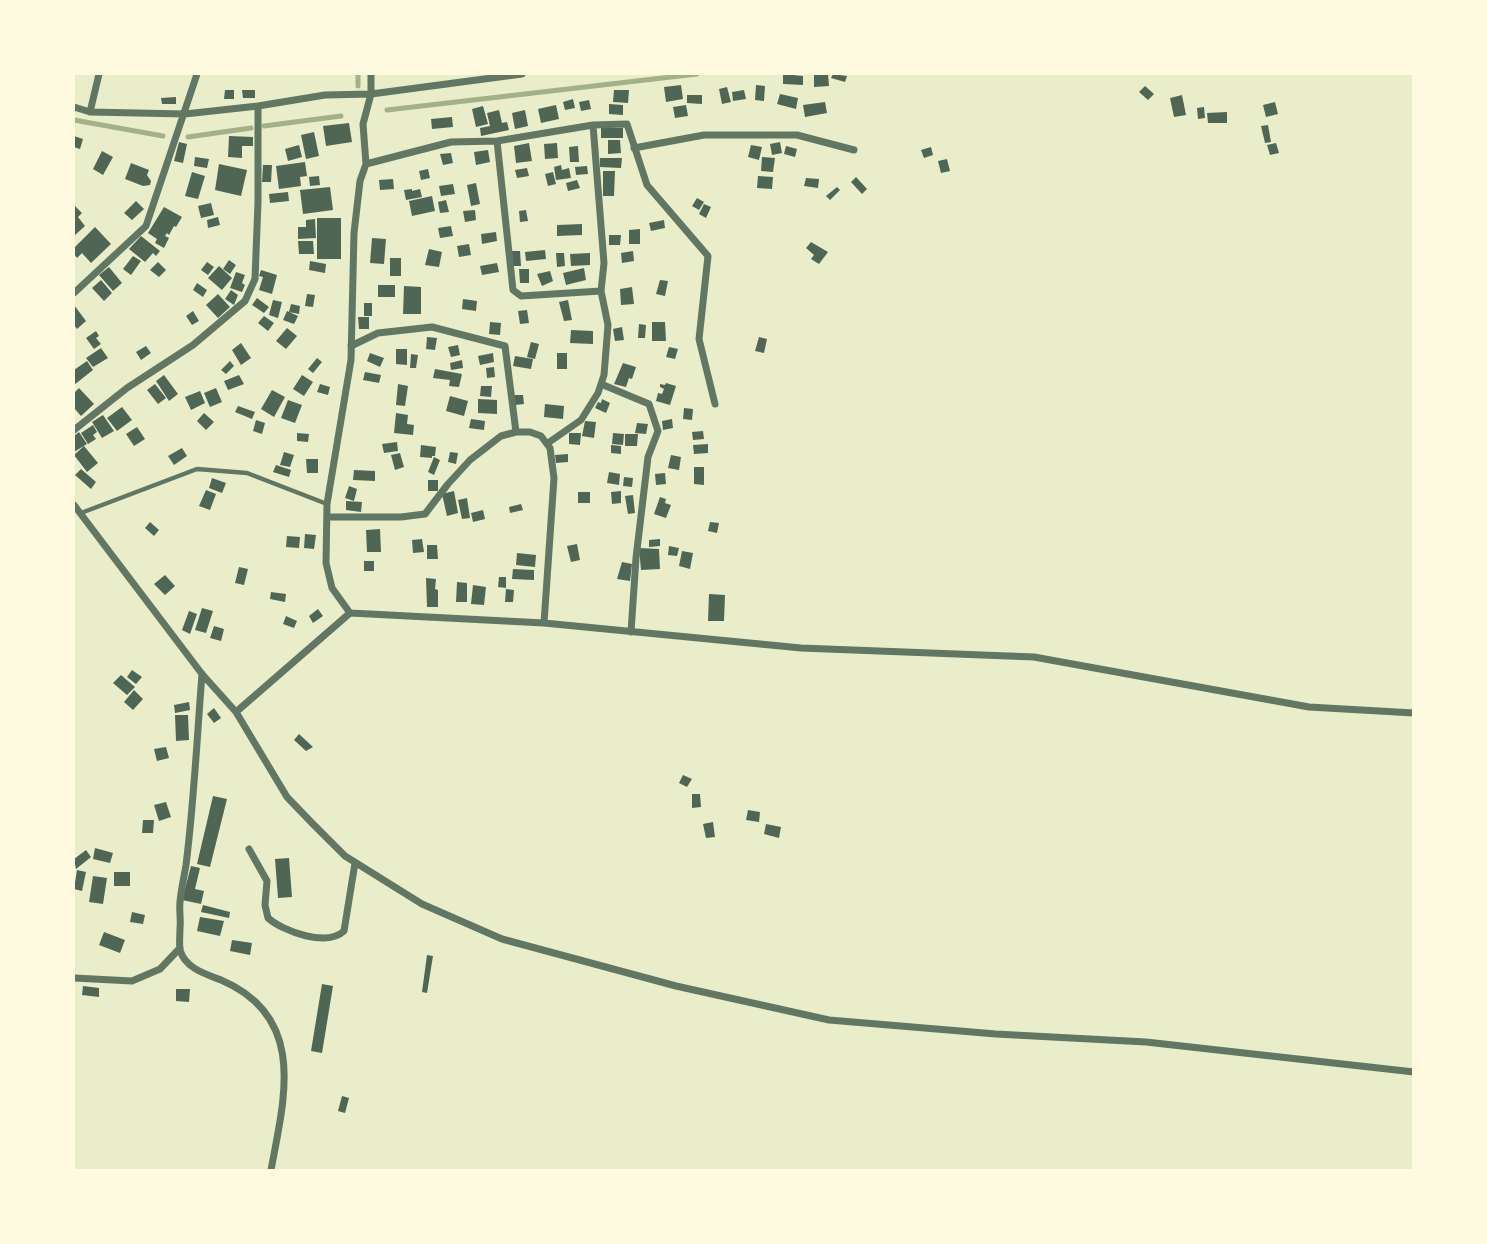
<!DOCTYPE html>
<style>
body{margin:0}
#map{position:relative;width:1487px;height:1244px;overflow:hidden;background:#e9edc9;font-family:"Public Sans",sans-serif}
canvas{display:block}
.frame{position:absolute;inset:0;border:75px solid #fefae0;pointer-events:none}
</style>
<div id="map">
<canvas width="1487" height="1244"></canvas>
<div class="frame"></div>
</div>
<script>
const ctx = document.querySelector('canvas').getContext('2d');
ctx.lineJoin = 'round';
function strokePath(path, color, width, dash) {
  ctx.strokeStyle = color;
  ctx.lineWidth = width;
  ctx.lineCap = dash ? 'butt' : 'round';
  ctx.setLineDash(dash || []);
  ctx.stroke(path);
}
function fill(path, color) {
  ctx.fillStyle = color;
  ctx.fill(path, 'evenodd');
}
const stream = new Path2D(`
 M358,86V74
 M387,110L697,74
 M74,120L163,136
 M264,126L341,116
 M188,137L251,128`);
const building = new Path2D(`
 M783,74L803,76V85L783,84Z
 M814,74H828L829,86L814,87Z
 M833,74L847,76L845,82L831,78Z
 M681,85L683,99L666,102L664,87Z
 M756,85L765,86L764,101L755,100Z
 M1145,86L1154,94L1148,100L1139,92Z
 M727,87L731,102L722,104L719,89Z
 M225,90H234V99H224Z
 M242,90H255V98H243Z
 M614,90H629L628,103L613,102Z
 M744,90L746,99L733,101L732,92Z
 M780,94L798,98L796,109L777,104Z
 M687,95H702V104L687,103Z
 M1182,95L1186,115L1174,117L1170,98Z
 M176,97V104H162L161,98Z
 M573,99L575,108L565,110L563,102Z
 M589,100L591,109L581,111L579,102Z
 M825,102L827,113L805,117L803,105Z
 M1275,102L1278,114L1266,117L1263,105Z
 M609,104L623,105V115L609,114Z
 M556,105L559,119L541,123L538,109Z
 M686,105L688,116L675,118L673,107Z
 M483,106L488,124L476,127L472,109Z
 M1204,107L1205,118L1198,119L1197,108Z
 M499,110L502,123L507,122L509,130L481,136L480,128L490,126L487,113Z
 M525,110L528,126L515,129L512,113Z
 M1227,112V123H1208L1207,113Z
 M452,117L453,127L432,129L431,119Z
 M349,123L352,142L326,146L323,126Z
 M1268,125L1271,142L1265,143L1261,126Z
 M601,128H623V138H601Z
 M314,132L319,156L306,159L301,135Z
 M74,136L83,139L80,149L74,147Z
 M229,136L253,137V146H242V158L228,157Z
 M608,140H620L621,153L608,154Z
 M179,142L187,144L183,163L174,161Z
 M780,142L782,153L772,155L770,144Z
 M529,143L532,161L516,163L514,146Z
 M557,143L558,158L545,159L544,144Z
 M1276,143L1279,153L1270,155L1267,145Z
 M299,145L302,157L288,161L285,149Z
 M751,145L762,147L759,160L748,157Z
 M578,146L579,162H570L569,147Z
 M786,146L797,149L795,157L784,154Z
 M931,147L933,155L924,158L921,150Z
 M488,150L490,162L476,165L474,152Z
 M102,151L113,157L103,175L93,169Z
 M451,153L453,163L443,165L440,154Z
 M195,157L209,159L207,168L194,166Z
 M762,157L775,158L773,172L761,171Z
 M600,158H622L621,168L600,167Z
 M947,159L950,171L941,173L938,161Z
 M305,162L307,176L300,177L301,186L279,189L276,166Z
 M131,163L149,170L147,175L151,181L150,185L143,186L125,179Z
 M219,164L247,170L241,196L215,190Z
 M263,165H272L271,182H262Z
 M561,165L562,170L569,168L571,178L556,180L554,167Z
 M587,166L588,174L576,175L575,167Z
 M527,168L529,176L517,178L515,170Z
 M428,169L430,178L421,180L419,171Z
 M603,171H615L614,196H603Z
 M192,172L205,176L198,199L185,196Z
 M553,172L556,184L548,186L545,174Z
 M319,176L320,185L310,186L309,177Z
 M758,176L773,177L772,189L757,188Z
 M856,177L867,189L862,194L851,182Z
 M806,178L819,179L818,188L804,186Z
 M393,179L394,189L380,190L379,180Z
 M577,180L580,188L568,191L566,183Z
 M476,183L480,204L471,206L467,185Z
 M453,184L455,194L441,196L439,186Z
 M330,187L333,210L303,214L300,190Z
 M837,187L840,190L830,200L826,196Z
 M412,189V191L420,189L422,197L406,200L404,190Z
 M288,192L289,201L270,203L269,194Z
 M432,196L435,211L412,216L409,201Z
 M697,198L704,202L699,210L692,206Z
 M446,200L449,212L440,213L438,202Z
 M136,201L144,209L132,220L124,213Z
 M211,203L214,215L201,218L198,206Z
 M704,204L711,207L706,218L699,214Z
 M75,206L82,213L78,217L85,226L74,236V208Z
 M164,207L182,217L176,227L174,226L169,235L167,233L165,236L169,238L164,248L155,243L157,239L148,233Z
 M475,210L476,220L465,222L463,211Z
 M526,210L528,221L520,222L519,211Z
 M218,217L220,225L208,228L207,220Z
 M317,218H341V259H317Z
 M315,219L316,238L298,239V227H306V220Z
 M664,220L665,228L651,231L649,223Z
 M582,224V235L557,236V225Z
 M451,226L453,236L440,238L438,228Z
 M95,227L111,244L91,263L82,253L77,258L74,254V248Z
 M640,229V244H629V230Z
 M496,232L497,241L482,244L481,234Z
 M609,235H621L620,245H609Z
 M141,236L160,251L156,256L153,253L145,262L129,249Z
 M372,238L386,239L384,264L370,263Z
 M298,241H313L314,254H299Z
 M811,242L828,252L819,264L811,259L814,255L806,248Z
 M469,244L471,255L459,257L457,246Z
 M429,249L442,252L439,267L425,265Z
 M545,250L546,259L526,261L525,252Z
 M511,251H520L521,266H512Z
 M633,251L634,261L622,263L621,253Z
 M556,253H564L565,266L557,267Z
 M590,253V265L571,266L570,254Z
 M133,256L141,261L131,275L123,269Z
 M390,258H401V276H390Z
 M229,260L236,265L230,274L223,269Z
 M310,261L326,264L325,273L309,270Z
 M158,262L166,270L159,277L150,270Z
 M207,262L214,267L208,275L201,270Z
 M497,263L499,272L482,275L480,266Z
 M219,266L232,278L222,290L208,278Z
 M109,267L122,283L113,291L99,275Z
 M584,268L586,280L566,285L563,273Z
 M519,269H529V283H520Z
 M261,270L277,275L272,294L259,290L263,277L259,276Z
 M550,271L553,281L542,286L537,274Z
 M236,272L245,275L242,283L245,285L242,292L230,288Z
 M101,280L112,293L104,301L92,288Z
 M660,280L668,281L665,296L656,294Z
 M197,283L207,290L203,297L193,290Z
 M378,285H395V297H378Z
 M404,286L421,287V314H403Z
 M632,287L634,304L621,305L620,289Z
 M231,290L238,295L234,305L225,299Z
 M218,294L230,307L218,318L206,305Z
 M307,294L315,295L313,307L305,306Z
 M257,298L269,307L264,313L252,305Z
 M463,299L477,301L476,311L462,309Z
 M273,300L282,302L278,318L269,315Z
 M568,300L572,320L564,321L559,302Z
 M364,303H372V316H364Z
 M291,304L300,306L299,314L289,312Z
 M74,305L86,321L77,329L74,325Z
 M527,310L529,323L520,324L518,311Z
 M193,311L199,321L192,325L186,316Z
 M287,311L298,316L294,324L283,320Z
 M264,316L274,323L268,331L258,323Z
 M358,317H369V329H359Z
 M490,322L501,323L500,335L489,334Z
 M652,322H665L666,341H652Z
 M639,324L646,325L645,338H638Z
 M622,327L624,340L615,341L613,329Z
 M287,328L297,336L286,349L276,341Z
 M571,330L593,331V344L570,343Z
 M96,331L99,336L96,338L101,344L94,349L86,338Z
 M427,337L437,338L435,350L426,349Z
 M759,337L767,339L764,353L755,351Z
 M531,342L539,344L535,359L527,357Z
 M241,343L251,358L241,365L232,350Z
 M458,345L460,355L451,357L448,347Z
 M146,346L151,353L141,360L136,352Z
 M669,347L678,349L675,359L666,357Z
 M101,348L108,358L93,367L86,358Z
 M396,349H407V365L396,364Z
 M370,353L384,358L380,367L367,361Z
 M493,353L494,362L480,365L478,356Z
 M557,353H567V369H557Z
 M411,354L418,355L416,368H410Z
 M515,356L533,359L531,369L513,366Z
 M317,358L322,362L313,373L308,369Z
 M462,360L463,368L451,370L450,363Z
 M87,361L93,370L74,385V370Z
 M230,361L234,366L226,374L221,370Z
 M623,363L636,367L632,379L629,378L626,387L614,384Z
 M494,367L495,377L487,378L486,368Z
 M435,369L462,374L459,387L449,386L450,380L433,378Z
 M365,372L381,375L379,383L363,380Z
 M164,375L178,394L169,401L156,381Z
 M239,375L244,384L228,390L224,381Z
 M302,375L313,382L304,396L293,389Z
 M666,383L676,386L670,405L656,401L658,393L662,394L664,389L660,387V384L665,385Z
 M155,384L166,398L158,404L147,390Z
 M320,384L330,387L328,395L317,392Z
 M398,384L408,386L405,406L396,405Z
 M481,386H492L491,397L480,396Z
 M79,388L94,404L81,416L74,408V393Z
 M216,388L222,402L210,407L204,393Z
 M272,390L285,397L274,417L261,409Z
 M200,391L205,403L191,410L185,397Z
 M514,395H523L524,404L515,405Z
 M450,396L468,401L464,416L446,411Z
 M478,399L497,400V414L478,413Z
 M602,399L610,403L606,413L595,408L598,402L601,403Z
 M288,400L302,405L295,423L281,418Z
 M545,404L564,406L563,419L544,417Z
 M238,406L255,412L252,419L235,412Z
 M122,407L132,420L117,431L107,418Z
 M684,408L693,409L692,420L683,419Z
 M204,413L214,422L206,430L197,421Z
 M396,413L408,415L407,424L414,425L413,435L394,433Z
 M103,415L114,431L102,438L92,422Z
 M471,419L485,421L484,430L469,428Z
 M672,419L673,428L663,430L662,421Z
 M256,420L265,423L262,434L253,431Z
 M585,421L596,422L594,438L582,436Z
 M637,423L648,424L646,434L635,433Z
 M93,425L97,432L93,435L96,439L88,444L81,433Z
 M137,427L145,439L134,446L126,434Z
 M703,431L704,439L693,440L692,432Z
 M79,432L87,444L74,452V436Z
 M297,433L309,434L308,442L297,441Z
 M569,433H581L580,445L569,444Z
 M613,433L624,434L623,445L612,444Z
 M625,434H638L637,446H625Z
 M397,442L398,451L384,453L382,444Z
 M708,444V453L694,454L693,445Z
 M421,445L436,447L435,456H432V458L420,457Z
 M611,445L621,446V454L611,453Z
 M84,446L98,463L87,472L74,455Z
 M182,448L187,456L174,465L168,456Z
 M284,452L294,455L290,467L280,465Z
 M450,452L458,453L456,464L448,462Z
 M400,453L404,467L395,470L391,455Z
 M568,454V462L556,463L555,455Z
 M671,455L681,457L679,470L668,468Z
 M434,457L440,460L434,475L428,472Z
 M306,459H318V473H307Z
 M276,465L291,470L289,477L273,472Z
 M694,467H704V485L694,484Z
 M81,469L96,482L91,489L75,475Z
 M354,470L375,471V481L353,480Z
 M609,472L620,474L619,485L607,483Z
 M665,473L666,484L656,485L655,474Z
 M624,477L633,478L632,487L623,486Z
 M212,478L226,483L222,493L209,488Z
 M428,480H438V491H428Z
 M349,486L357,489L354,501L345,498Z
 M206,490L216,494L210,510L199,506Z
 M454,491L458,513L447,516L442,494Z
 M621,491V503L612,504L611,492Z
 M578,492H590V503H578Z
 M633,495L635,513L628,514L625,496Z
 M660,497L666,499L665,503L671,505L666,518L654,514Z
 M467,498L470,518L462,519L458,500Z
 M346,501L362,502L361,512L346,510Z
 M521,504L523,510L510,513L509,507Z
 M483,510L485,519L473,522L471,513Z
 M150,522L159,530L154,536L145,528Z
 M710,522L719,523L717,533L708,531Z
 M380,529L381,552H367L366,530Z
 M305,534L316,535L314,549L304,548Z
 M287,536L300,537L299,548L286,547Z
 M422,539L424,552L413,553L412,540Z
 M660,539V546L649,547V540Z
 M577,544L580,560L571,562L567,546Z
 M427,545H437L438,559H427Z
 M669,546L679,548L677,556L668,555Z
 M639,548L659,549L660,569L641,570Z
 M682,551L693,553L690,569L679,566Z
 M517,553L536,555L535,567L516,565Z
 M364,561H374V571H364Z
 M622,562L632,564L630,581L617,579Z
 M239,567L248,569L244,585L235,583Z
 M513,569L534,570V580L512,579Z
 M165,575L175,586L165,595L154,584Z
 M499,577H506V588L498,587Z
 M426,578L436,579L435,589L438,590V607H427Z
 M457,582L467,583V602H456Z
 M473,585L486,587L484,605L471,604Z
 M506,589L514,590L513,602H505Z
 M271,592L286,594L285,602L270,599Z
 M709,594L725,595L724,621H708Z
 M202,608L213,611L206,633L195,630Z
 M318,609L323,616L313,623L309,616Z
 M189,611L197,614L190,634L182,630Z
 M286,616L297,621L294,628L283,624Z
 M214,626L224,629L221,641L210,638Z
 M132,670L142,677L136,684L127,677Z
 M121,675L135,687L127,695L113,683Z
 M134,690L143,699L133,710L124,702Z
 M189,702L190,710L175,713L174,705Z
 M214,708L221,718L214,723L207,714Z
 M175,715H188L189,740L176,741Z
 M299,734L313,747L306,751L294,740Z
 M166,747L169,758L157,761L154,749Z
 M683,775L692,779L687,787L679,783Z
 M692,794H700L701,807L692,808Z
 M213,796L227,799L210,867L197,864Z
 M166,802L171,817L159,821L154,805Z
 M748,810L760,812L759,822L746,820Z
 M143,820H154L153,833H142Z
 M713,822L715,837L706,838L703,824Z
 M766,824L781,827L779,838L764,834Z
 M95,848L113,853L110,863L93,859Z
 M86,850L91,857L76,869L74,859Z
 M289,858L292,897L278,898L275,859Z
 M191,866L200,868L195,889L204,891L201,904L182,900Z
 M77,870L86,872L82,891L74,889Z
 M114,872H130V886H114Z
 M93,876L107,878L103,904L89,902Z
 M203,905L230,912L229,918L201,912Z
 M132,912L145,915L143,924L130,922Z
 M200,917L224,921L220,936L197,931Z
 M104,932L125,940L120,953L99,945Z
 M232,940L252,943L250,955L230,951Z
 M427,955L433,956L427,993L422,992Z
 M322,984L333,986L322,1053L311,1051Z
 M83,986L99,988V997L82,995Z
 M176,989H190L189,1002L176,1001Z
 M342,1096L349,1098L345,1113L338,1111Z`);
const service = new Path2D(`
 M81,513L197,469L247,473L327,504`);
const minor = new Path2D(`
 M74,107L90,112L185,114L258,106L325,95L371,94L522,74
 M90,112L99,74
 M497,141L513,290L521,296L601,291
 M634,148L704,135H797L854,150
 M366,164L451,142L497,141L593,125L627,124L647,185L708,256L699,339L715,404
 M74,293L146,226L197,74
 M351,346L378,333L432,327L505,346L516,432
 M601,384L649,404L658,431L648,457L636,558L631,632
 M74,430L127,388L193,345L245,301L255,279L258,202V106
 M548,443L581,420L598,393L604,375L608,325L601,291L604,263L593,125
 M74,505L202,674L236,712L287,797L311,822L345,856L422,904L502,939L676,986L829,1020L996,1034L1146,1042L1414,1072
 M327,517H401L425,514L448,484L470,460L501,436L516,432H530L541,436L550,448L554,478L544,623
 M350,613L332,588L326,563L327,504L351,360L354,233L360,181L366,164L363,124L371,94V74
 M202,674C197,737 194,802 186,865C184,877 181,890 180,902C179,911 181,920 180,928C180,935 179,943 180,950C185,968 205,974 221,980C308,1017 284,1099 271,1170
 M236,712L350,613L544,623L801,648L1034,657L1309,707L1414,713
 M249,849L267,881L265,905L268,918C284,932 327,947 344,931L355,863
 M74,978L132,981L160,969L180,948`);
strokePath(stream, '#a3b18a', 5);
fill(building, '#4f6655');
strokePath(service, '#617663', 4.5);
strokePath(minor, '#617663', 7);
</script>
